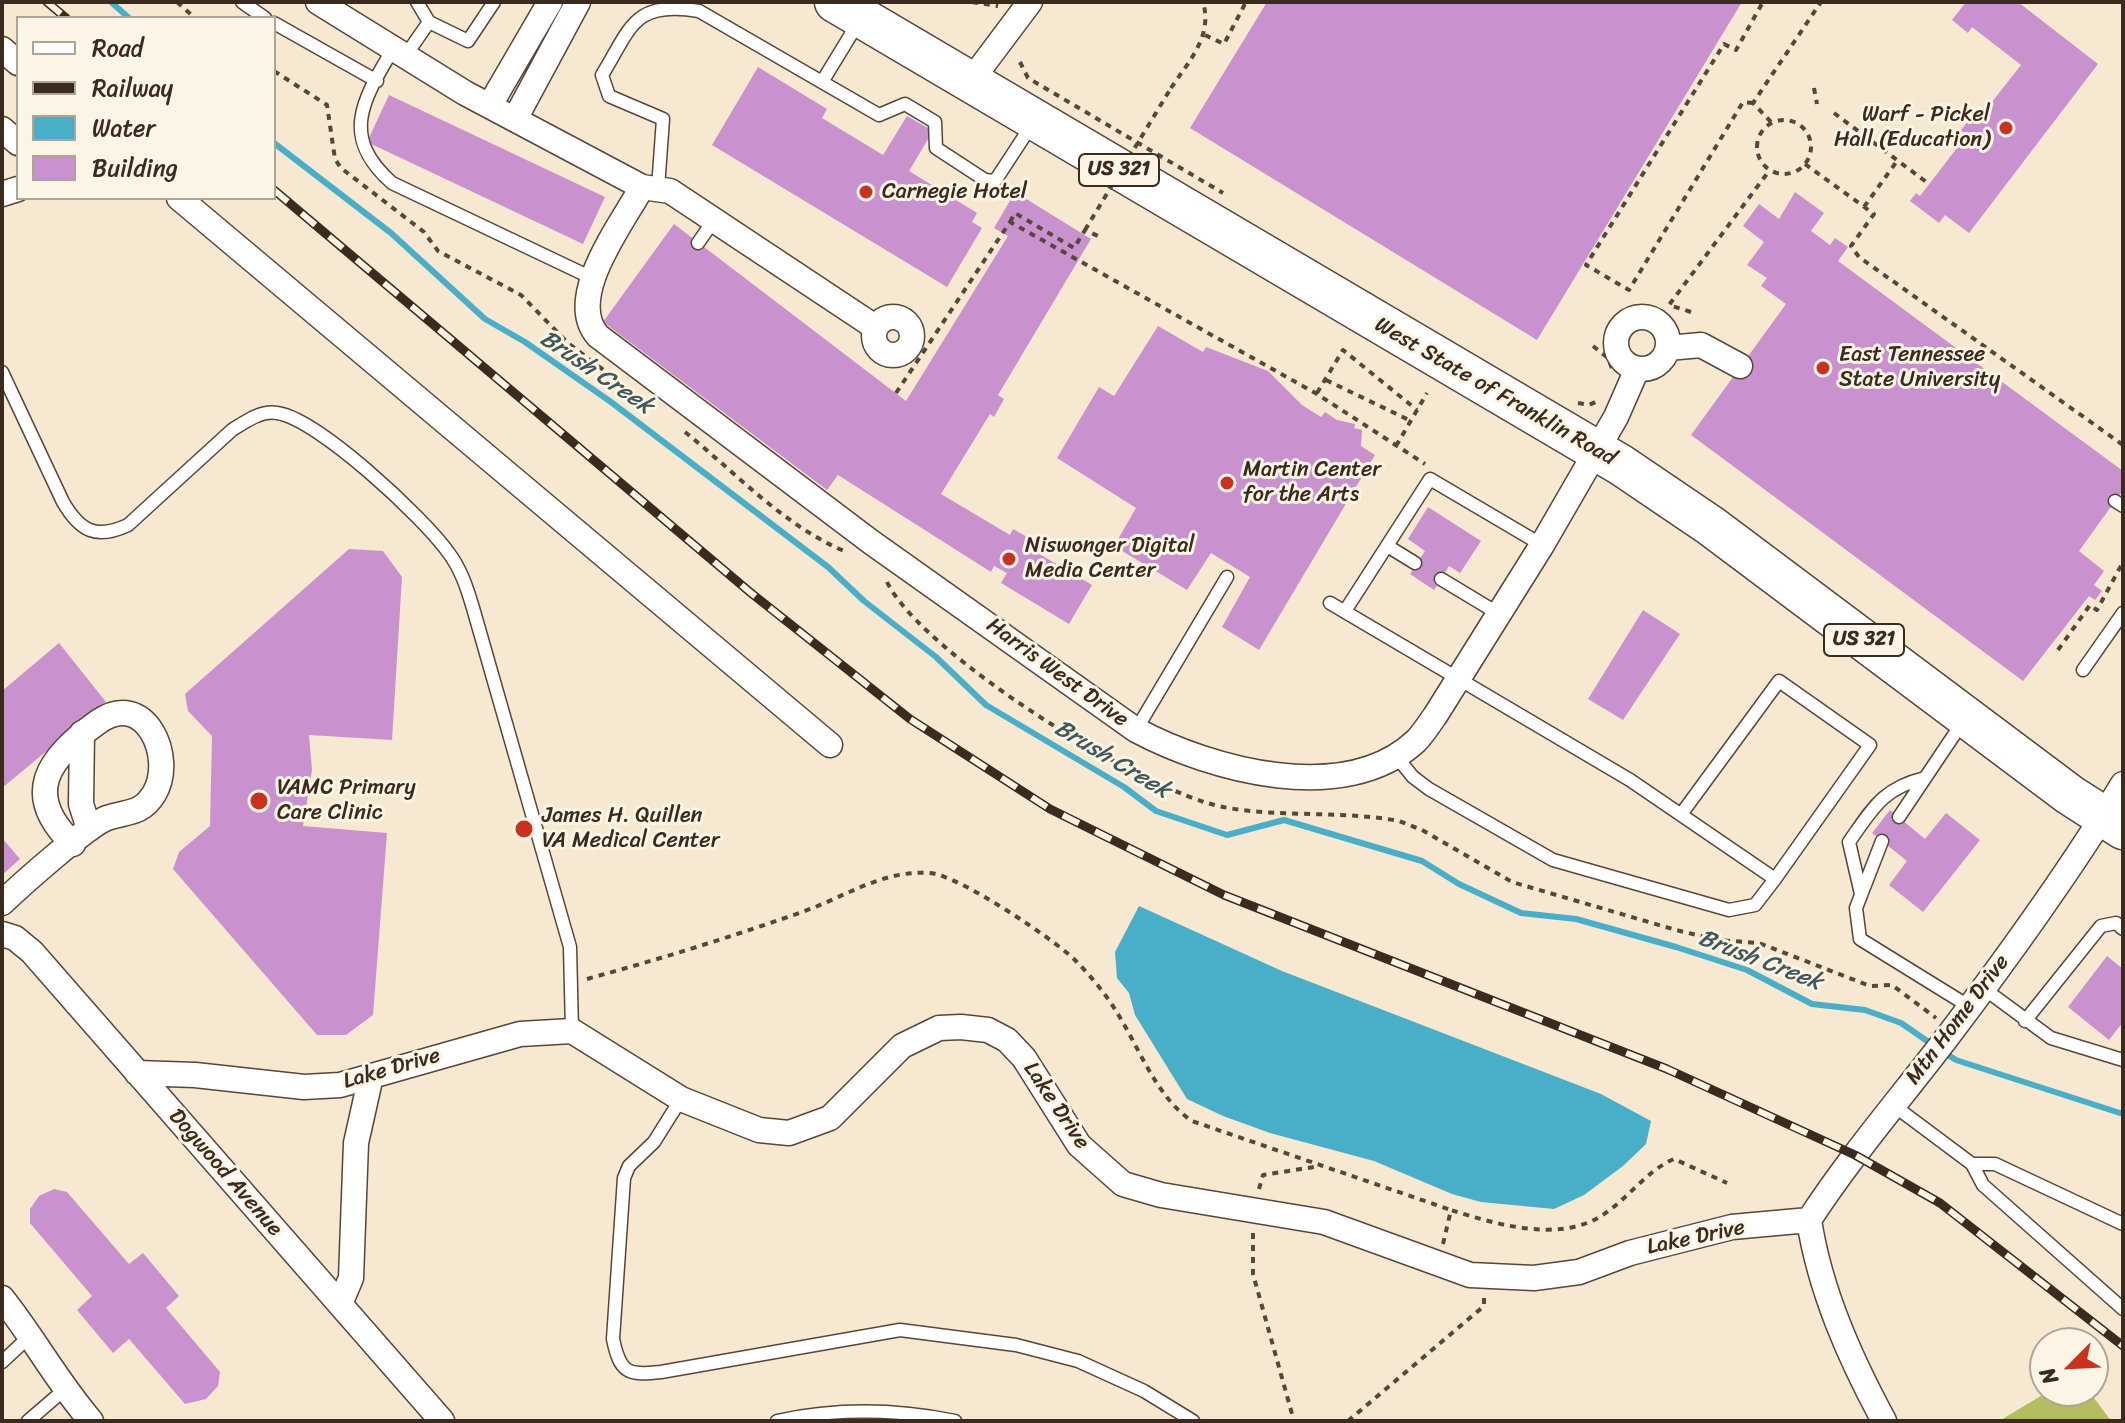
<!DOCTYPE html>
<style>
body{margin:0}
#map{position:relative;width:2125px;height:1423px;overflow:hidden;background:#f7e8d1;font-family:Sriracha,sans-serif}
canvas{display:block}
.frame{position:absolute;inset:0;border:4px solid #3b2a1e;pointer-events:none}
.legend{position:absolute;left:16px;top:16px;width:260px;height:184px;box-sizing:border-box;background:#fcf5e5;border:2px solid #afa495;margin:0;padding:10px 14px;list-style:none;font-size:24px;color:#3b2a1e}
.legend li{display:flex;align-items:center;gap:16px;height:40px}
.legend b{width:40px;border:2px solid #afa495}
.north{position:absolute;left:2029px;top:1327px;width:80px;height:80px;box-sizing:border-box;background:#fcf5e5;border:2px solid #afa495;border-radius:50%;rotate:246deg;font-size:22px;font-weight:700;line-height:32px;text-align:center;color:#3b2a1e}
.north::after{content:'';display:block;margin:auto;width:28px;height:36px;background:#c8321e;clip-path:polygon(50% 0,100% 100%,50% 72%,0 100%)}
</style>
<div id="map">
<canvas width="2125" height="1423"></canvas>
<div class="frame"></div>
<ul class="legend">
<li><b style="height:10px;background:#fff"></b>Road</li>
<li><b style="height:10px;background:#3b2a1e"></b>Railway</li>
<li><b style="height:22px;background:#49aec8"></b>Water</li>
<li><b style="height:22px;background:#c992ce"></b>Building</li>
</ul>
<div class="north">N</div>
</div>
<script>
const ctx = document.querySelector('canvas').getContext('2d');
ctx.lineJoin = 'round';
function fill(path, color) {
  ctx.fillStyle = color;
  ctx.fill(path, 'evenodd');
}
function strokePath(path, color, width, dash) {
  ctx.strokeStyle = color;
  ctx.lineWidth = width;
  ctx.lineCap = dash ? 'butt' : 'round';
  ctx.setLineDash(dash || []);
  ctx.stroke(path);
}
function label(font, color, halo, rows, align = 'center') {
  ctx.font = font + ' Sriracha,sans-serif';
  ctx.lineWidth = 6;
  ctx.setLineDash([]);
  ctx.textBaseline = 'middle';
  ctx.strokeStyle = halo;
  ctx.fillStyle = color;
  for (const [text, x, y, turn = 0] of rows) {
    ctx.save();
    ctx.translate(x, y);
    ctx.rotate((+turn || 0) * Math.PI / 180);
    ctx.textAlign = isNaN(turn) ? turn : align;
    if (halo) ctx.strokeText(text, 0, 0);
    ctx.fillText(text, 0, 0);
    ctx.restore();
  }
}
const green = new Path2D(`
 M2049,1391H2089L2111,1421H1999Z`);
const water = new Path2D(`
 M1139,906L1282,971L1601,1094L1651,1121L1646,1144L1623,1166L1584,1195L1554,1209L1481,1202L1452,1194L1374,1161L1270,1133L1223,1116L1187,1099L1135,1015L1129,993L1117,978L1115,952Z`);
const stream = new Path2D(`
 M111,2L129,18
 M274,143L391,233L485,319L525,342L611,402L828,567L864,601L936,657L986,705L1124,787L1156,811L1227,835L1284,820L1422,861L1459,884L1521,913L1576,919L1676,947L1747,970L1812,1004L1865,1010L1901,1023L1933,1045
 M1942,1051L1956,1060L2123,1114`);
const building = new Path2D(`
 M1267,2H1742L1537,340L1190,128Z
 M1966,2H2018L2098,64L1969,233L1945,215L1939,223L1910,201L1916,193L1920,196L1960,144L1954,139L1976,111L1981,116L2021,65L1972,27L1968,33L1952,20Z
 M758,67L827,109L822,118L883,155L907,116L933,131L909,171L977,213L972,222L982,228L947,287L712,145Z
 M389,95L605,197L583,244L367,142Z
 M1015,192L1091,239L998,395L1004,399L994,417L990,414L941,494L1010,535L1013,529L1029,538L1024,545L1092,585L1069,624L1001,583L1007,573L994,566L991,572L838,475L827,490L603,322L674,224L906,401L1008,236L994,228Z
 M1795,192L1824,213L1811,231L1830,245L1835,238L1848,247L1838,261L2123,471V490L2079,551L2104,571L2094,585L2102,591L2095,600L2089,596L2023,681L1691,435L1786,304L1761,286L1767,278L1747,265L1764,242L1743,226L1759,204L1779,219Z
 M1158,326L1203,352L1206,347L1268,371L1302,405L1321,417L1325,412L1337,420L1355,424L1354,428L1362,430L1361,446L1375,455L1259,650L1222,627L1250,577L1211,553L1187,590L1114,546L1136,508L1057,458L1099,387L1114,396Z
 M1428,507L1481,541L1460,573L1449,566L1434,590L1410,574L1425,551L1408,539Z
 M349,549L383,551L402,577L392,740L309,735L312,770L303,826L387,833L373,1015L346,1035H317L173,869L179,852L210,826L212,736L188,711L185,694Z
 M1643,610L1680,634L1623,720L1588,699Z
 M59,643L106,702L2,788V691Z
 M1890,810L1925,839L1946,813L1980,840L1923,912L1889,885L1907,861L1872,833Z
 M2,838L20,859L2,875Z
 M2107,956L2123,969V1022L2109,1040L2068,1007Z
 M54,1189L67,1192L129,1264L143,1253L179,1296L166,1308L220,1372L218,1386L206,1399L185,1404L129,1339L113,1353L77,1310L92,1296L30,1223V1209L39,1196Z`);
const path = new Path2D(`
 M177,2L195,18
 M972,2L998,6
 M1205,35L1224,44L1246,2
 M1020,62L1028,78L1223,193
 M274,71L327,105L335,159L341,168L424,232L438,251L521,295L568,343L647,403
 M1171,88C1189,61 1213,36 1203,2
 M1814,88L1817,104
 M1753,103L1743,102L1629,290L1586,265L1724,44L1736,50L1763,2
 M1834,113L1929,184
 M1757 147a27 27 0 1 1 54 0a27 27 0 1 1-54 0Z
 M1771,122L1753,103L1821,2
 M1805,164L1874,214L1851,246L1859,257L2123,445
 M1864,207L1897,161
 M1010,222L1015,213L1074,248L1085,230L1098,236
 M1691,312L1669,305L1769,171
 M1593,346L1608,358L1613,371
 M1326,380L1411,421
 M896,393L1010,222L1317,394L1425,464
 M1317,393L1343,350L1417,410
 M1578,403L1589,405L1600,400
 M685,432C736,473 783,525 844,551
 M1396,446L1427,393
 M887,582C922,654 1144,792 1223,807C1280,818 1341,810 1399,821L1422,830L1512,882L1676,930L1718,940L1759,943L1870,986L1892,985L1936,1018
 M2058,650L2090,605L2097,610L2123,562
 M587,979C660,959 731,937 802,912C845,897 882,870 929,873C957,874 1052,938 1074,959C1089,974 1105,993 1116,1011C1139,1047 1156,1097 1192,1121L1451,1210
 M1259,1189L1263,1175L1320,1166
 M1253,1233V1274L1294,1421
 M1443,1244L1451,1210C1495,1224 1558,1243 1601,1216C1626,1201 1647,1170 1674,1159L1727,1183
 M1348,1421L1484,1306V1298`);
const service = new Path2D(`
 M242,2L265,18
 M417,2L429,22L468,41L494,2
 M274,23L377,81
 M393,49C362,101 340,137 392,183L592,278
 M406,55L429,22
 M822,82L858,23
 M658,188L663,119L609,96L602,75C631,28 633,0 699,11L879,115L905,104L935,122L936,148L985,180L995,181L1033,123
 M698,243L714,220
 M2,372L63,502C80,531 96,540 128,525L232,430C245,422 261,410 277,413C317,418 423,517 448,552C461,569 467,588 473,608L570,947L572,1031
 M2115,501L2123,506
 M1389,547L1415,563
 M1441,579L1499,614
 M1330,603L1630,780L1775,879L1755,905L1729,910L1553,860L1429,789L1413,777L1395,755
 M1345,611L1430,479L1542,545
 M2083,670L2123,613
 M1136,730L1227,577
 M1682,813L1779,681L1870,745L1775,879
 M1899,817L1962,723
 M1882,841L1856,908L1860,939L1970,1007
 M1861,894L1849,842C1873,808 1883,788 1925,778
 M1983,988L2051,1038L2123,1060
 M2025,1021L2101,926L2116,923L2123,929
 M681,1099L654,1142L629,1166L624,1178L613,1339C620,1373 628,1376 661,1372L900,1330L1016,1345L1078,1361L1144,1391L1193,1421
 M1893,1105L1972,1164L1983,1185L2123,1309
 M1972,1164H1995L2123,1224
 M2,1362L31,1335
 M28,1421L64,1390
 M777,1421C836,1408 896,1409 955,1421`);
const minor = new Path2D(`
 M318,2L465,93L642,187L670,191L875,327
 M2,49L18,63
 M970,82L1030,2
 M490,105L550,2
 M515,119L578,2
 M2,129L18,143
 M642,187C622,224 564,298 598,336L871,542L1136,730C1211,770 1345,807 1416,741C1423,734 1429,724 1435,716L1542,545L1616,417L1637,369
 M2,194L18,189
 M179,198L830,745
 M1616 343a26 26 0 1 1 52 0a26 26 0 1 1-52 0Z
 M874 336a19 19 0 1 1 38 0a19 19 0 1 1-38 0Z
 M1668,348L1701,345L1740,366
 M82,733L81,804L89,829
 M2,903C20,886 88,825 107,818C127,811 141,815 154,794C176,758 145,688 98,722C48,758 21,794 73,844
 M2,934L15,938L32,952L442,1421
 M137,1073L195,1075L304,1087L340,1085L520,1034L572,1031L681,1099L759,1130L789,1133L830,1118L902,1046L939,1028L961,1027L988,1030L1007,1040L1024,1058L1079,1145L1123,1184L1161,1195L1324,1222L1470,1275L1534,1278L1579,1272L1630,1253L1732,1227L1809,1220
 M1809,1220C1850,1157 1899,1100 1945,1040C2008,957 2069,873 2123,784
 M1809,1220C1820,1291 1850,1358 1884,1421
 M2,1298C34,1338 58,1383 91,1421
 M340,1304L351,1278L356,1143L371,1076`);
const trunk = new Path2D(`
 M835,2L1621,465L1711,526L2070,795L2123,829`);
const rail = new Path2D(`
 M47,2L66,18
 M274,190L751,593L910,719L1050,809L1224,895L1667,1069L1855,1155L1940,1203L2123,1346`);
const pathBridge = new Path2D(`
 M1085,230L1171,88`);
const markers = [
 [2006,128,8,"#c8321e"],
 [866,192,8,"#c8321e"],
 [1823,368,8,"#c8321e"],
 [1227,483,8,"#c8321e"],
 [1009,559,8,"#c8321e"],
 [259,801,10,"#c8321e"],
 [524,829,10,"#c8321e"]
];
const shields = [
 [1119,170,80],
 [1864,640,80]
];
const shieldNames = [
 ["US 321",1119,170],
 ["US 321",1864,640]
];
const poiNames = [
 ["Warf - Pickel",1990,115,"right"],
 ["Hall (Education)",1990,140,"right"],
 ["Carnegie Hotel",882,192],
 ["East Tennessee",1839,355],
 ["State University",1839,380],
 ["Martin Center",1243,470],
 ["for the Arts",1243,495],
 ["Niswonger Digital",1025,546],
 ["Media Center",1025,571],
 ["VAMC Primary",277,788],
 ["Care Clinic",277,813],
 ["James H. Quillen",542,816],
 ["VA Medical Center",542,841]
];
const streetNames = [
 ["West State of Franklin Road",1495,392,30],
 ["Harris West Drive",1057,673,36],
 ["Mtn Home Drive",1958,1020,-53],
 ["Lake Drive",392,1069,-16],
 ["Lake Drive",1056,1106,56],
 ["Dogwood Avenue",225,1173,49],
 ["Lake Drive",1696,1238,-12]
];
const waterNames = [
 ["Brush Creek",596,373,34],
 ["Brush Creek",1112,760,31],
 ["Brush Creek",1760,961,21]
];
fill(green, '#b2be60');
fill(water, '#49aec8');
strokePath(stream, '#49aec8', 6);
fill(building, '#c992ce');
strokePath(service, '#574639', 15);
strokePath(minor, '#574639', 27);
strokePath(trunk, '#574639', 43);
strokePath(path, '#574639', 4, [6, 6]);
strokePath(service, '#fff', 12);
strokePath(minor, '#fff', 24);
strokePath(trunk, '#fff', 40);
strokePath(rail, '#3b2a1e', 9);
strokePath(rail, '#fcf5e5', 6, [18]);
strokePath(pathBridge, '#574639', 4, [6, 6]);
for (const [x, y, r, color] of markers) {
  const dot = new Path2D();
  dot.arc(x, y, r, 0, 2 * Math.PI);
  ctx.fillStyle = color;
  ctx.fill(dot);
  strokePath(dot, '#fcf5e5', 3);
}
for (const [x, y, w] of shields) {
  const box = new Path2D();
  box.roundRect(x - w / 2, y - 16, w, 32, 6);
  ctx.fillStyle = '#fcf5e5';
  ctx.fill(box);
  strokePath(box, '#3b2a1e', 2);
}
label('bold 20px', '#3b2a1e', null, shieldNames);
label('22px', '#3b2a1e', '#fcf5e5', poiNames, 'left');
label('22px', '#3b2a1e', '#fcf5e5', streetNames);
label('italic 24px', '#40585a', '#fcf5e5', waterNames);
</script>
